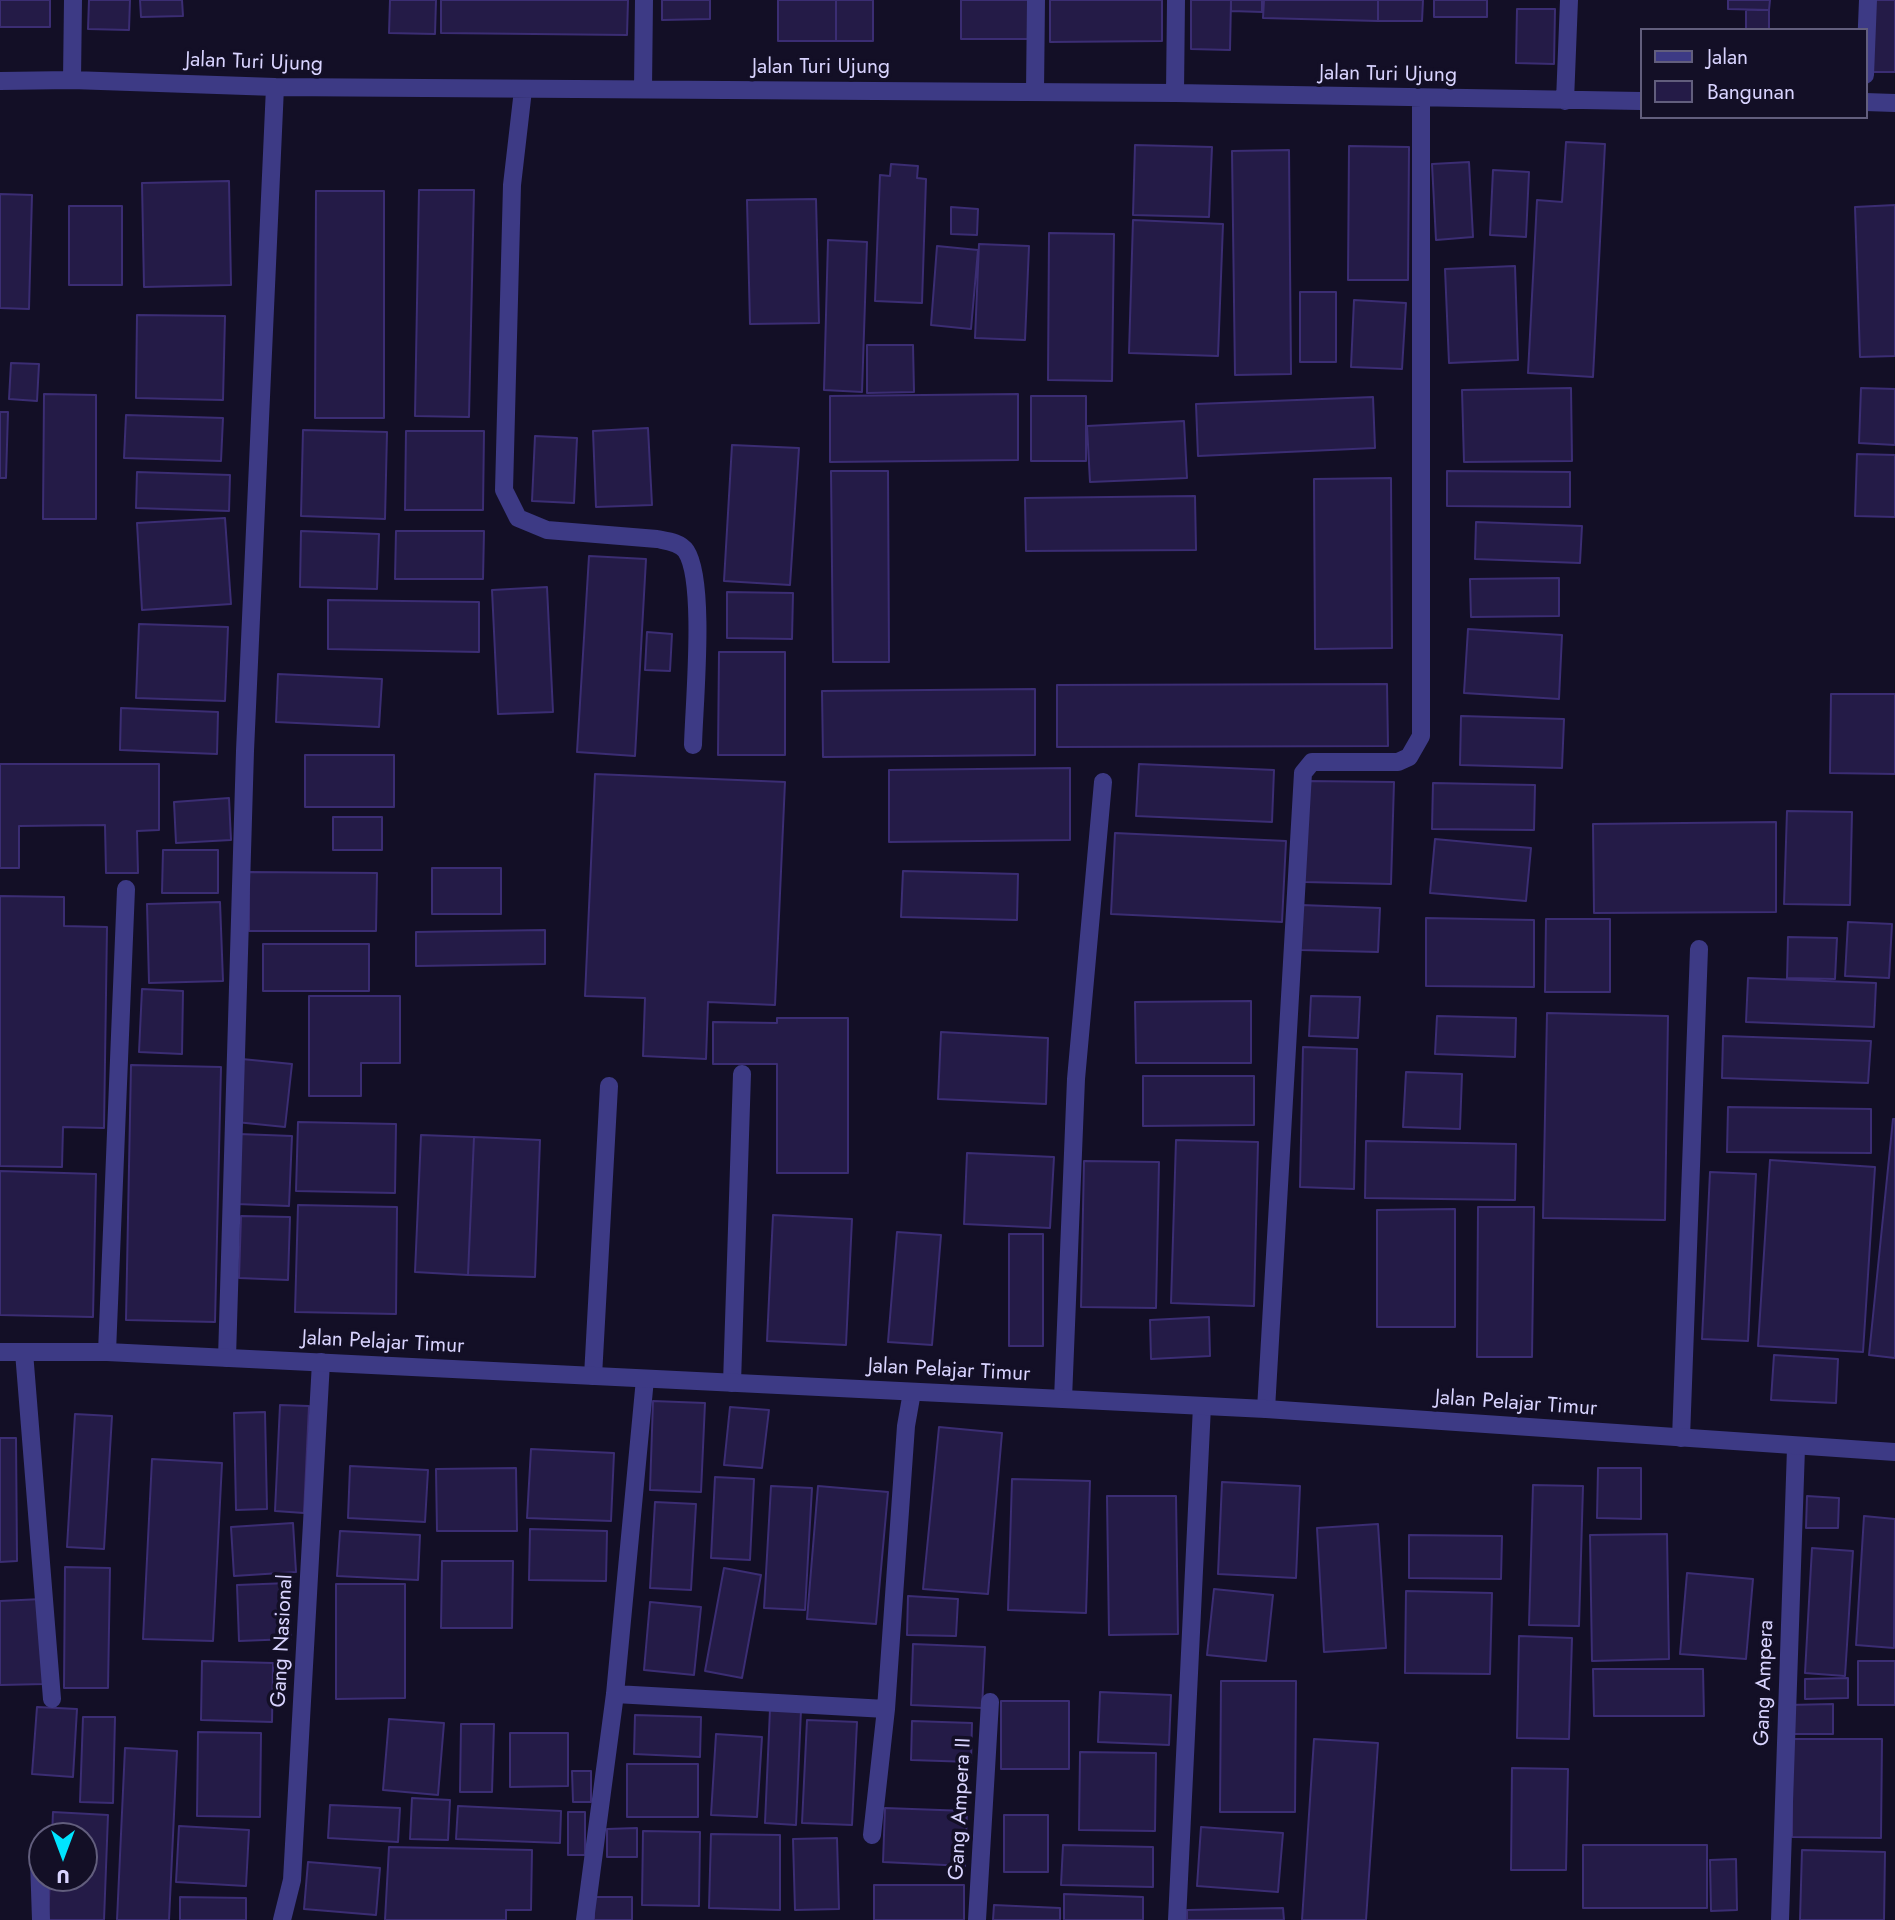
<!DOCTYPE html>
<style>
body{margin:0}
#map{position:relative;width:1895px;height:1920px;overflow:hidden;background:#130f26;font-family:Jost,sans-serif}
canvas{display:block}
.legend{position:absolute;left:1640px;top:28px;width:228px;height:91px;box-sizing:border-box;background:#130f26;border:2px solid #625e7d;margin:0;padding:9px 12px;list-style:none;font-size:21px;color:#d9d4ff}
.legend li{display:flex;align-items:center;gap:14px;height:35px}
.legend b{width:35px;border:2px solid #625e7d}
.north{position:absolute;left:28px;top:1822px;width:70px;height:70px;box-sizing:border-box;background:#130f26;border:2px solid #625e7d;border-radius:50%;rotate:180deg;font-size:19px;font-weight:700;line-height:28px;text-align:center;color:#d9d4ff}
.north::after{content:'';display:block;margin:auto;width:24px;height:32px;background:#00e5ff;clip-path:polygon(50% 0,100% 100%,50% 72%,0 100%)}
</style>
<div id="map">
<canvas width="1895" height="1920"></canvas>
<ul class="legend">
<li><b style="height:9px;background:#3d3a85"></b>Jalan</li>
<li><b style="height:19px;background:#241b47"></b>Bangunan</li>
</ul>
<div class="north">U</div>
</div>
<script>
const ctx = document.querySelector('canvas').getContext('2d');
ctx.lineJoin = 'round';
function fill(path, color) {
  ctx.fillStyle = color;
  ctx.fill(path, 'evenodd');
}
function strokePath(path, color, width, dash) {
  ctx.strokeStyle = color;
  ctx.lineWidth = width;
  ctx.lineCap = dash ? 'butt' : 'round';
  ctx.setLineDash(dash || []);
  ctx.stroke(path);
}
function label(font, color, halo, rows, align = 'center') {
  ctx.font = font + ' Jost,sans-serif';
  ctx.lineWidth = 7;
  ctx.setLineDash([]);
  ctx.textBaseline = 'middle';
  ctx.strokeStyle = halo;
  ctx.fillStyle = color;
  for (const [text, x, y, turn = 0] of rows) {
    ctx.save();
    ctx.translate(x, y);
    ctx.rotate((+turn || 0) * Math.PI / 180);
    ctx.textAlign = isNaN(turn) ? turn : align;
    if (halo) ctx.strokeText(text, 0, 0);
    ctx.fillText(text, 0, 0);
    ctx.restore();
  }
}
const building = new Path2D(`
 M0,0H50V27H0Z
 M89,0H130L129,30L88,29Z
 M140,0H182L183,16L141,17Z
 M390,0H436L435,34L389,33Z
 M441,0H628L627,35L441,33Z
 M662,0H710V19L662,20Z
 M778,0H836V41H778Z
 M836,0H873V41H836Z
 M961,0H1029L1028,39H961Z
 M1050,0H1162V41L1050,42Z
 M1191,0H1231L1230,50L1191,49Z
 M1231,0H1262V12L1231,11Z
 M1264,0H1378V21L1263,18Z
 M1378,0H1423L1422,21H1378Z
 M1434,0H1487V17H1434Z
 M1728,0H1770L1769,10L1728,9Z
 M1872,0H1895V72H1872Z
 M1517,9H1555L1554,64L1516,63Z
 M1746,10H1769V30H1746Z
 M1566,142L1605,144L1593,377L1528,373L1537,200L1562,202Z
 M1135,145L1212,147L1209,217L1133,215Z
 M1349,146L1409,147L1408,280H1348Z
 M1289,150L1291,374L1235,375L1232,151Z
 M1469,162L1473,237L1436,240L1432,164Z
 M891,164L918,166L917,178L926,179L922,303L875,301L880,175L890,176Z
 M1493,170L1529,172L1526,237L1490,235Z
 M229,181L231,285L144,287L142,183Z
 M419,190H474L469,417L415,416Z
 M316,191H384V418H315Z
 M0,194L32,195L29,309L0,308Z
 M816,199L819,323L750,324L747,200Z
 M1895,205V356L1860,357L1855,207Z
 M69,206H122V285H69Z
 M951,207L978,209L977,235L951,234Z
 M1133,220L1223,224L1218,356L1129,353Z
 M1049,233L1114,234L1112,381L1048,380Z
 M828,240L867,242L862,392L824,390Z
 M979,244L1029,246L1025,340L975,338Z
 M937,246L978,250L971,329L931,325Z
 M1515,266L1518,360L1449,363L1445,269Z
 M1300,292H1336V362H1300Z
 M1354,300L1406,303L1402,369L1351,367Z
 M137,315L225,316L223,400L136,398Z
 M867,345H913L914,392L867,393Z
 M11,363L39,364L37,401L9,399Z
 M1571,388L1572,461L1464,462L1462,390Z
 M1861,388L1895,389V445L1859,443Z
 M44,394L96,395V519H43Z
 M1018,394V460L830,462V396Z
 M1031,396H1086V461H1031Z
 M1373,397L1375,448L1198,456L1196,404Z
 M0,412H8L6,478H0Z
 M126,415L223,418L221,461L124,458Z
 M1184,421L1187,478L1090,482L1087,426Z
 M648,428L652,505L596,507L593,431Z
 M303,430L387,432L385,519L301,516Z
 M406,431H484L483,510H405Z
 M535,436L577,438L574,503L532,501Z
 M732,445L799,448L790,585L724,581Z
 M1857,454L1895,455V517L1855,516Z
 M831,471H888L889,662H833Z
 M1447,471L1570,472V507L1447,506Z
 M137,472L230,475L229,511L136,508Z
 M1391,478L1392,648L1315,649L1314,479Z
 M1195,496L1196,550L1026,551L1025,498Z
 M225,518L231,604L142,610L137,523Z
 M1476,522L1582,526L1580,563L1475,559Z
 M301,531L379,534L377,589L300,587Z
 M396,531H484L483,579H395Z
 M589,556L646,559L635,756L577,752Z
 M1559,578V616L1471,617L1470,579Z
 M547,587L553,712L498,714L492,590Z
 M727,592L793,593L792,639L727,638Z
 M328,600L479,602V652L328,649Z
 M139,624L228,627L225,701L136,698Z
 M1468,629L1562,635L1559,699L1464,693Z
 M647,632L672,634L670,671L645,670Z
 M719,652H785V755H718Z
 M278,674L382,679L379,727L276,722Z
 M1387,684L1388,746L1057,747V685Z
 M1035,689V755L823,757L822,691Z
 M1831,694H1895V774L1830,773Z
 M121,708L218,712L217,754L120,750Z
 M1461,716L1564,719L1562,768L1460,765Z
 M305,755H394V807H305Z
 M0,764H159V830L137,831L138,873H106L105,825L19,826V868H0Z
 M1139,764L1274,770L1272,822L1136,816Z
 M1070,768V840L889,842V770Z
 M595,774L785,782L775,1005L708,1002L706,1059L643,1056L645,998L585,996Z
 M1306,781L1394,782L1391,884L1304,882Z
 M1433,783L1535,785L1534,830L1432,829Z
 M229,798L231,840L176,843L174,802Z
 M1787,811L1852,812L1850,905L1784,904Z
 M333,817H382V850H333Z
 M1776,822V912L1594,913L1593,824Z
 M1115,833L1286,841L1282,922L1111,914Z
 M1435,839L1531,848L1526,901L1430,893Z
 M163,850H218V893H162Z
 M432,868H501V914H432Z
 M903,871L1018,874L1017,920L901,917Z
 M249,872L377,873L376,931H249Z
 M0,896L64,897V926L107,927L104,1128L63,1127L62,1167L0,1166Z
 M220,902L223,981L149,983L147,904Z
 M1301,905L1380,908L1378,952L1300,950Z
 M1426,918L1534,920V987L1426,986Z
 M1546,919H1610V992H1545Z
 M1848,922L1892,924L1889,978L1845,976Z
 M545,930V964L416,966V932Z
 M1788,937L1837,938L1835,979L1787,978Z
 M263,944H369V991H263Z
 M1748,978L1876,983L1874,1027L1746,1022Z
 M142,989L183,991L182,1054L139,1052Z
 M309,996H400V1063H361V1096H309Z
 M1311,996L1360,997L1358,1038L1309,1036Z
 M1251,1001V1063H1136L1135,1002Z
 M1547,1013L1668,1016L1665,1220L1543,1218Z
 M1437,1016L1516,1018L1515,1057L1435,1054Z
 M777,1018H848V1173H777V1064H713V1022L777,1023Z
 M941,1032L1048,1038L1046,1104L938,1099Z
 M1723,1036L1871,1041L1868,1083L1722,1078Z
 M1303,1047L1357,1049L1354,1189L1300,1187Z
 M242,1059L292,1064L285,1127L236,1122Z
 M131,1065L221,1067L215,1322L126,1320Z
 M1406,1072L1462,1074L1460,1129L1403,1127Z
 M1143,1076H1254V1125L1143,1126Z
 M1728,1107L1871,1109V1153L1727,1152Z
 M1893,1119H1895V1358L1869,1355Z
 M298,1122L396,1124L395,1193L296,1191Z
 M239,1134L292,1136L289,1206L236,1204Z
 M421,1135L474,1137L468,1275L415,1272Z
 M474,1137L540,1140L535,1277L468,1275Z
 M1176,1140L1258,1142L1254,1306L1171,1303Z
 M1366,1141L1516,1144L1515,1200L1365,1198Z
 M967,1153L1054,1157L1050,1228L964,1224Z
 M1770,1160L1875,1167L1863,1352L1758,1346Z
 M1084,1161L1159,1162L1156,1308L1081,1307Z
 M0,1171L96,1174L93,1317L0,1315Z
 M1710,1172L1756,1174L1748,1341L1702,1339Z
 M298,1205L397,1207L396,1314L295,1312Z
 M1478,1207H1534L1532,1357H1477Z
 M1455,1209V1327H1377V1210Z
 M773,1215L852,1219L846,1345L767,1341Z
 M241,1216L290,1217L288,1280L239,1278Z
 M897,1232L941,1235L932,1345L888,1342Z
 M1009,1234H1043V1346H1009Z
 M1209,1317L1210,1356L1151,1359L1150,1320Z
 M1774,1355L1838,1359L1836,1403L1771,1400Z
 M653,1401L705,1403L701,1492L650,1490Z
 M280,1405L309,1406L304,1513L275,1511Z
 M730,1407L769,1410L762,1468L724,1465Z
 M265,1412L267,1509L236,1510L234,1413Z
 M75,1414L112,1416L104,1549L67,1547Z
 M939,1427L1002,1433L988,1594L923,1589Z
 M0,1438H16L17,1561L0,1562Z
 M531,1449L614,1453L611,1521L527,1518Z
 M152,1459L222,1463L213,1641L143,1639Z
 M350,1466L428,1470L425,1522L348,1518Z
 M516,1468L517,1531H437L436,1469Z
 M1598,1468H1641V1519L1597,1518Z
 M715,1477L754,1479L750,1560L711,1558Z
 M1012,1479L1090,1481L1086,1613L1008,1610Z
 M1222,1482L1300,1486L1296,1578L1218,1574Z
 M1533,1485L1583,1486L1579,1626L1529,1625Z
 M771,1486L812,1488L805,1610L764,1608Z
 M818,1486L888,1492L876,1624L807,1619Z
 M1107,1496H1176L1178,1634L1109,1635Z
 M1807,1496L1839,1498L1838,1528H1806Z
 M655,1502L696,1504L691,1590L650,1588Z
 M1864,1516L1895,1519L1894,1648L1856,1645Z
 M293,1523L296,1572L234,1576L231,1527Z
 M1378,1524L1386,1648L1324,1652L1317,1528Z
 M530,1529L607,1531L606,1581L529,1580Z
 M340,1531L420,1535L418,1580L337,1576Z
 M1667,1534L1669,1659L1592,1661L1590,1535Z
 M1409,1535L1502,1536L1501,1579L1409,1578Z
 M1812,1548L1853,1551L1845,1676L1805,1673Z
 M442,1561H513L512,1628H441Z
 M65,1567L110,1568L108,1688H64Z
 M724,1568L761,1575L742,1678L705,1671Z
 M1687,1573L1753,1579L1746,1659L1680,1654Z
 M289,1583L291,1639L239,1641L237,1585Z
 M336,1584H405V1698L336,1699Z
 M1214,1589L1273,1595L1266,1661L1207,1655Z
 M1406,1591L1492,1593L1490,1674L1405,1673Z
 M908,1596L958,1599L956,1636L907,1635Z
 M42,1599L45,1684L0,1685V1601Z
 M650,1602L701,1607L694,1675L644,1670Z
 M1519,1636L1572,1638L1569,1739L1517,1738Z
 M913,1644L985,1647L982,1708L911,1705Z
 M202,1661L273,1663L272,1722L201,1720Z
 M1858,1661H1895V1705H1858Z
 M1593,1669H1703L1704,1716H1594Z
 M1848,1678V1698L1805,1699V1679Z
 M1221,1681H1296L1295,1812H1220Z
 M1100,1692L1171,1695L1169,1745L1098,1742Z
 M1001,1701H1069V1769H1001Z
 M1833,1704V1734H1788L1787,1705Z
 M37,1707L77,1709L73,1777L32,1774Z
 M770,1709L801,1710L796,1825L765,1823Z
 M635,1715L701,1717L700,1757L634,1754Z
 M83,1717H115L113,1803L80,1802Z
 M389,1719L444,1723L438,1795L383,1790Z
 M807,1720L857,1722L852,1825L802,1823Z
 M912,1721L972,1723L971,1762L911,1760Z
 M461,1724H494L492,1792H460Z
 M198,1732L261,1733L260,1817L197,1816Z
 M510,1733H568V1786L510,1787Z
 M716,1734L762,1737L757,1817L711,1815Z
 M1314,1739L1378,1743L1366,1920H1302Z
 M1792,1739H1882L1881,1838L1792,1837Z
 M125,1748L177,1751L169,1920H117Z
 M1080,1752L1156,1753L1155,1831L1079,1830Z
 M627,1764H698V1817H627Z
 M1512,1768L1568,1769L1566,1870H1511Z
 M572,1771H591V1802H573Z
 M412,1798L450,1800L448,1840L410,1839Z
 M330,1805L400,1808L398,1842L328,1838Z
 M458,1806L561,1811L560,1843L456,1839Z
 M885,1808L967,1811L965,1866L883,1862Z
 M53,1812L108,1815L104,1920H48L50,1878H84V1836H52Z
 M568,1812H585V1855H568Z
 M1004,1815H1048V1872H1004Z
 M179,1826L249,1830L246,1886L176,1882Z
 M1201,1827L1283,1833L1278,1892L1197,1886Z
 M637,1828V1857H607V1829Z
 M643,1831L700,1832L699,1906L642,1905Z
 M711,1834L780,1835V1910L709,1908Z
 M837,1838L839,1909L795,1910L793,1839Z
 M1063,1845L1153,1847V1887L1061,1885Z
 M1583,1845H1707V1908H1583Z
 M389,1847L532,1850L531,1910H506V1920H385Z
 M1802,1850L1885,1852L1884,1920H1800Z
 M1736,1859L1737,1910L1711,1911L1710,1860Z
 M308,1862L380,1868L376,1915L304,1909Z
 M874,1885H964V1920H874Z
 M1064,1894L1143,1897V1920H1064Z
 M180,1897L246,1898V1920H180Z
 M594,1897H632V1920H594Z
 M994,1905L1060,1908V1920H993Z
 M1283,1908L1284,1920H1187V1910Z`);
const service = new Path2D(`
 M107,1352L126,889
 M39,1860L41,1920`);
const minor = new Path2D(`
 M1865,75L1868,0
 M72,80L73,0
 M0,81L72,80L275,87L1175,93L1641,101
 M643,89L644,0
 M523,90L512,185L504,490L518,518L547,530L657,539C667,541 680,542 686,551C706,581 694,704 693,745
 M1035,92L1036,0
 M1175,93L1176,0
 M1565,101L1569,0
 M1865,102L1895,103
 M24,1352L52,1699
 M227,1358L245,751L275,87
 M593,1376L609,1086
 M732,1383L742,1074
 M1063,1399L1076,1079L1103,782
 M1266,1409L1303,773L1312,762H1398L1409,757L1421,736V99
 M1681,1438L1699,949
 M615,1694L886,1709
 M872,1835L886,1709L906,1426L912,1392
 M282,1920L292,1880L321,1362
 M585,1920L615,1694L645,1379
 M977,1920L990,1702
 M1177,1920L1202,1406
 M1780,1920L1796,1448`);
const tertiary = new Path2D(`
 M0,1352H107L1266,1409L1895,1452`);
const streetNames = [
 ["Jalan Turi Ujung",254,63,2],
 ["Jalan Turi Ujung",821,68],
 ["Jalan Turi Ujung",1388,75,1],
 ["Jalan Pelajar Timur",383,1343,3],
 ["Jalan Pelajar Timur",949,1371,3],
 ["Jalan Pelajar Timur",1516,1404,4],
 ["Gang Nasional",283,1641,-87],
 ["Gang Ampera",1765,1683,-88],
 ["Gang Ampera II",961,1809,-87]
];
fill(building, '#241b47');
strokePath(building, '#3b2d73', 2);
strokePath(service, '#3d3a85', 18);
strokePath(minor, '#3d3a85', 18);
strokePath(tertiary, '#3d3a85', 18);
label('21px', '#d9d4ff', '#130f26', streetNames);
</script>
